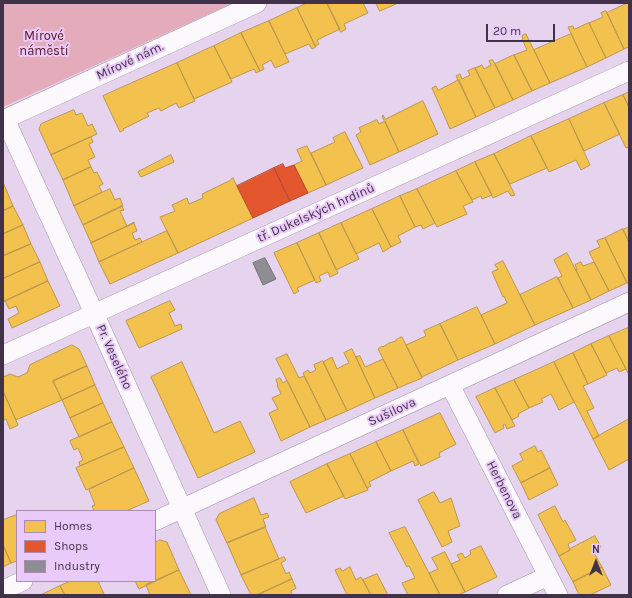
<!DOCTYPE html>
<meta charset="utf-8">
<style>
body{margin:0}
#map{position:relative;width:632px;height:598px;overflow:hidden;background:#e6d4ee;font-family:Karla,sans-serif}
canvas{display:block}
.frame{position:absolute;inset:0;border:4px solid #423249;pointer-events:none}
.legend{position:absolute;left:16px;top:510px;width:140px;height:72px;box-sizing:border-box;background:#eacaf8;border:1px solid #a78db2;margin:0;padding:5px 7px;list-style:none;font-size:12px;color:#423249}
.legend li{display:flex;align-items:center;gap:8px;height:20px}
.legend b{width:20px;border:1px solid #a78db2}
.north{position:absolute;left:576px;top:542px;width:40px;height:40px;-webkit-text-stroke:3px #eacaf8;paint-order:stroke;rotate:0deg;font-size:11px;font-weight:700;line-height:16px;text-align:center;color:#423249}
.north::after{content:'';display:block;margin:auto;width:14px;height:18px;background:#423249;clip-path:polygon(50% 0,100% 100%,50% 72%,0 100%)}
.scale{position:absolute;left:486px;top:24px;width:69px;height:18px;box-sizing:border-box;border:2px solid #423249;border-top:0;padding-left:5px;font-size:12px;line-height:14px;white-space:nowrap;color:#423249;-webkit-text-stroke:3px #eacaf8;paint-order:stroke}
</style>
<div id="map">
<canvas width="632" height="598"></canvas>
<div class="frame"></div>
<ul class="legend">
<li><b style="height:11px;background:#f2c14e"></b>Homes</li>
<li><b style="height:11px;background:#e4572e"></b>Shops</li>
<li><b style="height:11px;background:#8d8d92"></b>Industry</li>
</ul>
<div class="north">N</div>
<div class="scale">20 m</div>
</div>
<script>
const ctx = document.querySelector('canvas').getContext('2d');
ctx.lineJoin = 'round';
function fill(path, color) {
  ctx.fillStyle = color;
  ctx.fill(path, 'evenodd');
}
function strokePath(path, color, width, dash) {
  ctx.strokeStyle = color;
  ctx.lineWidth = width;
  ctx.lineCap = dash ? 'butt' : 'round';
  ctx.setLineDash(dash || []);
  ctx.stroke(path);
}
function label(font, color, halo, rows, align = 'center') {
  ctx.font = font + ' Karla,sans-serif';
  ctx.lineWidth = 4;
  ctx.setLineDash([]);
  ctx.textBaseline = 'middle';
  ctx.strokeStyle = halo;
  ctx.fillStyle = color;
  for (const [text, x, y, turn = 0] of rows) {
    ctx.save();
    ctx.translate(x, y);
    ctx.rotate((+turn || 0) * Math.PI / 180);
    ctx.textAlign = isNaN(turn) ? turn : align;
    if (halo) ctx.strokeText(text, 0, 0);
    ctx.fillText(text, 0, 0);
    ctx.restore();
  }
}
const green = new Path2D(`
 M3,3H233L3,107Z`);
const homes = new Path2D(`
 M307,3H327L340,29L317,40L319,44L315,46L297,8Z
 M327,3H363L368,13L344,24L346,29L341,32Z
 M376,3H395L396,4L380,11Z
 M628,3L629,5V47L624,49L607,13Z
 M297,8L316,47L312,49L309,44L285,54L269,21Z
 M606,11L624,49L606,58L589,23L603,17L601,13Z
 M269,21L289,62L275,68L271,60L262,65L264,69L260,71L241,33Z
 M589,23L606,58L587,67L568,27L573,26L574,29Z
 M241,33L260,71L256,73L254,69L231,79L214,46Z
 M526,34L550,83L532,91L514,55L527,50L522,39H523L522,36Z
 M571,34L587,67L550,83L534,50Z
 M214,46L232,82L194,99L177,63Z
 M514,55L532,91L513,100L495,64Z
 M493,60L513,100L495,108L475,68L482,65L484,69L491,65L489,61Z
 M177,63L195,101L179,108L176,103L161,111L159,108L147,113L149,116L123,129L124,130L120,132L103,96Z
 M475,68L495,108L476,117L456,76L460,74L462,79L470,75L468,71Z
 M459,80L476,117L450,129L432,88L436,86L438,90Z
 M629,92V107L623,95Z
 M623,95L629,107V147L626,148L604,103Z
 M423,101L438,134L399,152L382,116L383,115L385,119Z
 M604,103L620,134L584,151L569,119Z
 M74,110L76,115L82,113L88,126L92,124L97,134L51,155L39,129L41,124Z
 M569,119L590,165L581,170L576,160L549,172L531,136Z
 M377,120L379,124L385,121L399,152L370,165L356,135L361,132L359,128Z
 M345,132L363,168L326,185L311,153L335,142L333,138Z
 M531,136L547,168L510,184L494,154Z
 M91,137L93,142L89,144L95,157L88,160L91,167L63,180L51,155Z
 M307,146L326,185L308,193L294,165L302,161L297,150Z
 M494,154L515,195L511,196L508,191L493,198L475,162Z
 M171,155L174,162L141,177L138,172Z
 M475,162L492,195L482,199L481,196L472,200L456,171Z
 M91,167L94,173L97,172L103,184L99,186L102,192L74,206L63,180Z
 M456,171L473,202L463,206L467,214L437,227L417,189Z
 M233,178L253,218L178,253L160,217L175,211L172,205L187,198L189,204L203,198L202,194L229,181Z
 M3,182L13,206L3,211Z
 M110,189L115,200L120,198L123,206L83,225L74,206Z
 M417,189L435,223L423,229L421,225L415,227L400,196Z
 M400,196L415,227L398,236L401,242L391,247L372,209Z
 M13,206L23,225L3,234V211Z
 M122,206L124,210L120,211L127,226L134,222V223L91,243L83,225Z
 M372,209L391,247L383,252L379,243L356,254L341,223Z
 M134,223L137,231L132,233L135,240L140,238L142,242L99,262L91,243Z
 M341,223L359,259L336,270L319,233Z
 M23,225L31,244L3,256V234Z
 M629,227V242L623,230Z
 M623,229L629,242V282L627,283L605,238Z
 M167,231L178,253L110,284L99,262Z
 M319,233L338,273L330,277L328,272L319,276L321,281L316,283L297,243Z
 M605,238L627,283L609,291L589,252L600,247L597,241Z
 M297,243L315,280L297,288L299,291L294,294L274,253Z
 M31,244L40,262L4,278L3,276V256Z
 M567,253L591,300L573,308L558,278L562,276L554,260Z
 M503,261L535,325L495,344L481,315L507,303L504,296L503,297L492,272L498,269L495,265Z
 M40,262L48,281L3,302V279Z
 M581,262L583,266L594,262L609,291L591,300L576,270L577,269L575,265Z
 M557,277L573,308L535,325L520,295Z
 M48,281L60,306L12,328L8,319L19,313L16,306L9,309L5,301Z
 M170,301L175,310L169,313L175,326L181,324L182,329L139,348L126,321Z
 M477,307L495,344L458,360L440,324Z
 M440,324L458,360L422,377L406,345L426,336L424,331Z
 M628,328L629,331V375L609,336Z
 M609,336L626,369L619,372L617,368L606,373L591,344Z
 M402,337L422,378L398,388L378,349L382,346L383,347L389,343L396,341V340Z
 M591,344L607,375L588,384L573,353Z
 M72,345L79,349L87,366L53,381L62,400L16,420L3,391V377L10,374L18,377L27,373L30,365Z
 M352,349L375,398L347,411L323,362L332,357L337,369L344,365L349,363L344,353Z
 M573,353L588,384L583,386L594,408L587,411L599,436L593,439L554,362Z
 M287,354L299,378L304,376L326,420L310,427L276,359Z
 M360,356L365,367L383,359L398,388L375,398L356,357Z
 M323,361L347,411L326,420L303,373L308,370L310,373L316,370L314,365Z
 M182,362L214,433L240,421L255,452L198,478L151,377Z
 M554,362L574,402L559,410L551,394L541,399L543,402L529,408L514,380Z
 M87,366L95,385L62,400L53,381Z
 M280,378L283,383L287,380L310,427L281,441L269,413L278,409L272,398L281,394L277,385H278L276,380Z
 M514,380L529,408L518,414L519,416L512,420L495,388Z
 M95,385L103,403L70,418L62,400Z
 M495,388L515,426L507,429L505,424L503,425L504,428L495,433L476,397Z
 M3,391L18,425L10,429L6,419L3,421Z
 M103,403L112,422L79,437L70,418Z
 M440,413L456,444L439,453L440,457L421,466L403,430Z
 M629,419V459L609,470L593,439Z
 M112,422L124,447L80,466L79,462L83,460L78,448L74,450L70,441Z
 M403,430L419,464L415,466L413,461L391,471L376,442Z
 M376,442L391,471L369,482L371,486L367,488L350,454Z
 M535,446L538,452L541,450L550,468L521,483L512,466L523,460L520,454Z
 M124,447L134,468L86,490L76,468Z
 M350,454L368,490L345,499L327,464Z
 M327,464L344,496L306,513L290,482Z
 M134,468L149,501L126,511H94L92,506L95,505L89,490Z
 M550,468L558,485L529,500L521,483Z
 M434,492L440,503L451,498L460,526L448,531L452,542L442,547L418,500Z
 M254,498L261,515L267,513L269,517L263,519L266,527L227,543L216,520L219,514Z
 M555,506L563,522L565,520L576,540L568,544L570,550L559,556L538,515Z
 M17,515V561L11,563L3,545V520Z
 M265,527L279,559L241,575L227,543Z
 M405,527L429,573L440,595H408L402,583L415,578L409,566L407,567L389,533Z
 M595,536L601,547L593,551L602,567L573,582L559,556L570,550V549Z
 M160,540L167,542L179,570L139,589L135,581H155V543Z
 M3,545L11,563L3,567Z
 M481,546L497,577L465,592L451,564L460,560L457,555L462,553L465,558L471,554L470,551Z
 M445,552L465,592L458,595H440L429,573L438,569L432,558Z
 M284,557L286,560L281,563L286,574L289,572L292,579L257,595H251L241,575Z
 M350,567L356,580L361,577L371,595H347L335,570L340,568L342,571Z
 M602,567L611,585L590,595H579L573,582Z
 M179,570L191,595H150L146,585Z
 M377,574L388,595H371L363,580Z
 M292,579L296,588L291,591L292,595H257Z
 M71,581H98L104,594L103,595H65L60,586Z
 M60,586L65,595H41Z`);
const shops = new Path2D(`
 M283,164L285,168L294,165L308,193L290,201L274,168Z
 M274,168L290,201L253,218L237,186Z`);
const industry = new Path2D(`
 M265,258L276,279L263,285L253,263Z`);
const minor = new Path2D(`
 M5,119L94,313L221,595
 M3,120L257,3
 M3,355L629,71
 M450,385L558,595
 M155,521L629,302
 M3,590L23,581
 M507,595L548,576`);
const parkNames = [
 ["Mírové",44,36],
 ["náměstí",44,51]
];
const streetNames = [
 ["Mírové nám.",130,61,-25],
 ["tř. Dukelských hrdinů",316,213,-24],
 ["Pr. Veselého",114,357,66],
 ["Sušilova",392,412,-25],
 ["Herbenova",504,490,63]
];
fill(green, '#e4acba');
fill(homes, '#f2c14e');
strokePath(homes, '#bd964c', 1);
fill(shops, '#e4572e');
strokePath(shops, '#b34c36', 1);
fill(industry, '#8d8d92');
strokePath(industry, '#76727c', 1);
strokePath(minor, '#a394a9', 20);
strokePath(minor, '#fbf9fc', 19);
label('13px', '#5a131f', '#eacaf8', parkNames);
label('13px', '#423249', '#eacaf8', streetNames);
</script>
